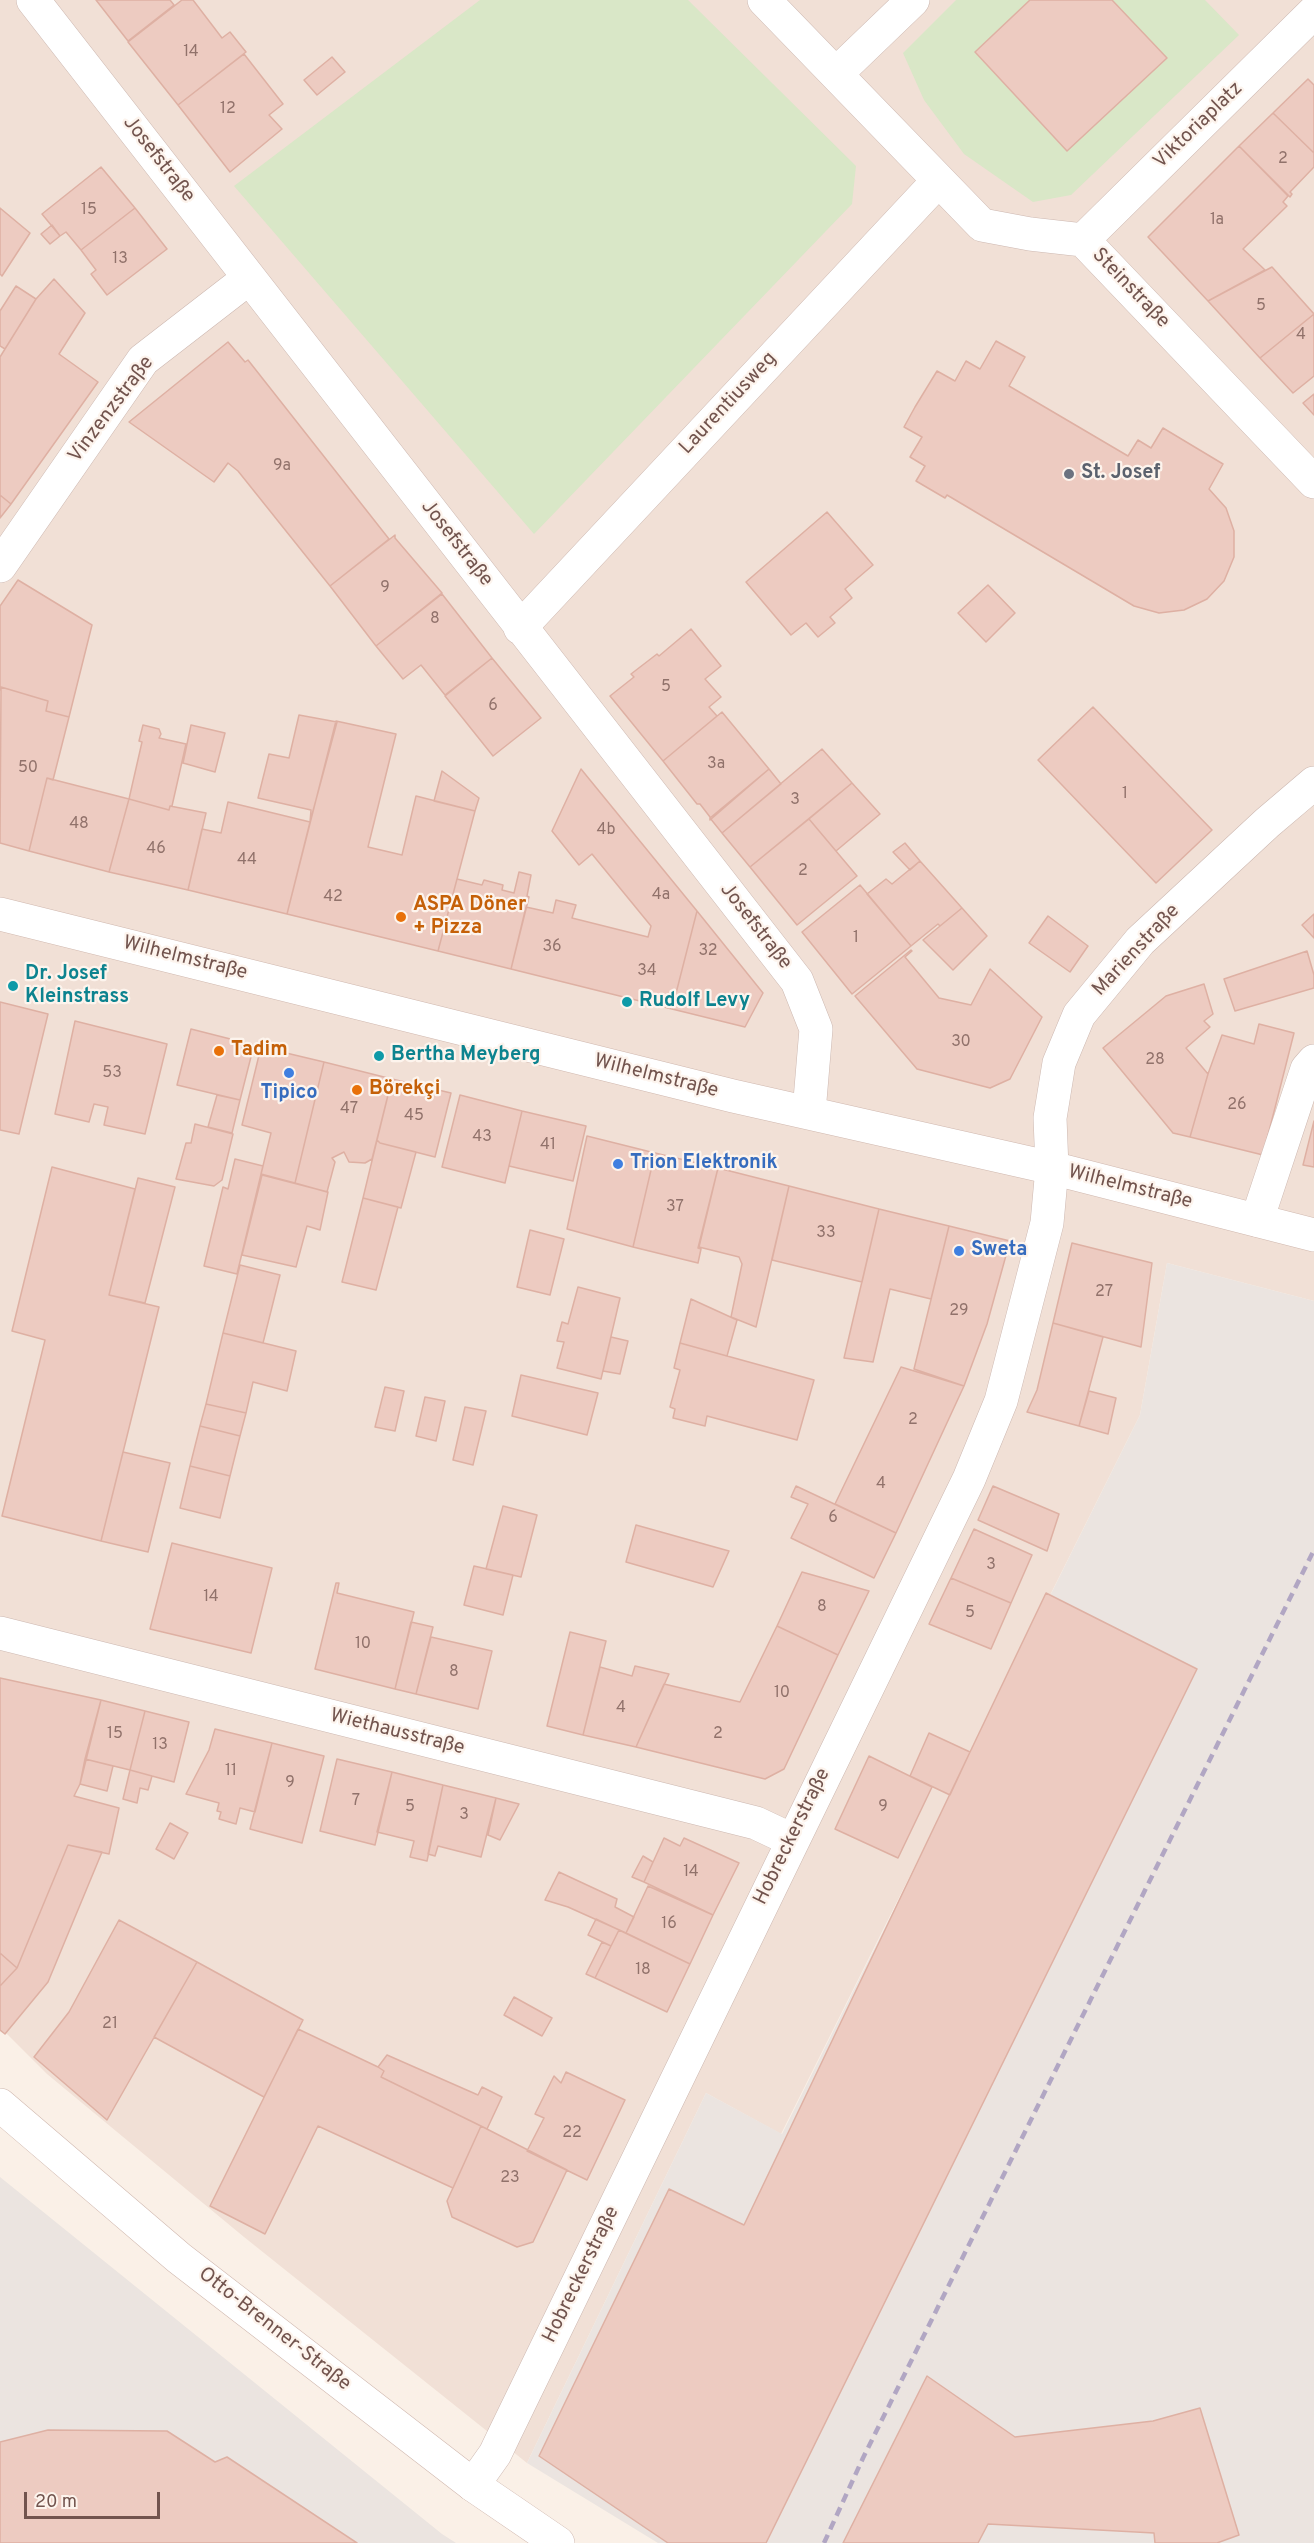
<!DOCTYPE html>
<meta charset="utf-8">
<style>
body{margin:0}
#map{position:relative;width:1314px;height:2543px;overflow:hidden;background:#faf0e7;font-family:Overpass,sans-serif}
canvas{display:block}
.scale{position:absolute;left:24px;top:2492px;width:136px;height:27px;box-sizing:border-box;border:3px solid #72544e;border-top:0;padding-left:8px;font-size:18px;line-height:21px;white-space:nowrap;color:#72544e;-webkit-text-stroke:4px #fdf4ed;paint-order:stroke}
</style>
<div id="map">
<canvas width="1314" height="2543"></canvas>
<div class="scale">20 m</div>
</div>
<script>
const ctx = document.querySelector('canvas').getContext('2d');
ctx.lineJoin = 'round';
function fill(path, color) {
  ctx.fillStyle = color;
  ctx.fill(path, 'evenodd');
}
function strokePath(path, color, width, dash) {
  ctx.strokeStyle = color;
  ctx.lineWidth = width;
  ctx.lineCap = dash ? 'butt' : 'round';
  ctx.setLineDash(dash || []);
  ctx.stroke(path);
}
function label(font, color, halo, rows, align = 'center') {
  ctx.font = font + ' Overpass,sans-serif';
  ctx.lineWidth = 4.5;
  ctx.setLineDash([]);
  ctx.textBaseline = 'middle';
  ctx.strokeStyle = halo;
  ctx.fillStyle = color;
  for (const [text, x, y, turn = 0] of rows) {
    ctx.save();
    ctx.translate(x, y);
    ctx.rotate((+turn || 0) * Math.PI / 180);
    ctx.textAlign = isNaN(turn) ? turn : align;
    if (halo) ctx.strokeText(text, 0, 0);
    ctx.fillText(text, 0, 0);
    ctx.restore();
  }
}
const residential = new Path2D(`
 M0,0H1314V1301L1167,1263L1140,1415L781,2134L706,2093L527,2463L244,2237L47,2074L0,2027Z`);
const industrial = new Path2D(`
 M1167,1263L1314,1301V2543H658L527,2463L706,2093L782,2134L1140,1415Z
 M0,2177L442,2534L456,2543H0Z`);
const green = new Path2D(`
 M480,0H688L856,166L852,204L534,534L234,186Z
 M956,0H1205L1239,35L1071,195L1033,202L964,154L924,100L903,53Z`);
const building = new Path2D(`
 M96,0H170L174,5L128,41Z
 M182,0H193L222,38L230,32L246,52L178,105L128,42Z
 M1030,0H1112L1167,58L1067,151L975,52Z
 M244,54L283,104L269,115L282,129L230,172L178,105Z
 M332,57L345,72L317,95L304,80Z
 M1308,79L1314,85V153L1273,113Z
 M1273,113L1314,153V167L1290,192L1292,194L1290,197L1239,146Z
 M1239,146L1288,196L1283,202L1287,206L1243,249L1265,270L1208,301L1148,237Z
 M101,167L135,208L81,250L66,232L60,236L42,214Z
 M0,208L30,233L2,276L0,274Z
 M135,208L167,249L107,295L91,274L96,270L81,250Z
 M52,225L60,236L50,244L41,234Z
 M1272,267L1314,314L1260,358L1208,301Z
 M54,279L85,313L59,354L98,382L11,504L0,495V357L36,299Z
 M16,286L36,299L5,349L0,346V311Z
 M1314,314V376L1293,393L1260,358Z
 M996,341L1025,357L1009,386L1128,456L1138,440L1151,448L1163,428L1223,464L1209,489L1226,508L1234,531V557L1224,581L1207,599L1184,610L1159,613L1134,606L947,495L945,498L916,481L925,466L910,457L922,437L904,427L915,407L937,371L955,381L966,361L980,369Z
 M228,342L245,362L248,360L389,539L330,586L238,471L228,463L214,482L129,422Z
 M1314,394V415L1303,403Z
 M0,495L11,504L0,518Z
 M827,512L873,565L845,589L852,598L830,617L835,623L818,637L806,623L791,635L746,582Z
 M395,535V538L442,593L376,646L330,586Z
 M18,580L92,625L69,717L46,711L48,701L1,687L0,690V606Z
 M988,585L1015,613L986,642L958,613Z
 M442,594L492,658L445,695L421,665L403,679L376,646Z
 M691,629L721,666L705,679L721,697L709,707L717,716L663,761L610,696L634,677L631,674L657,654L659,656Z
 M492,658L541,718L493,756L445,696Z
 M1,687L48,701L46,711L69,717L53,780L47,778L29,851L0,843Z
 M1093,707L1212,830L1156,883L1038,760Z
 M722,712L769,769L710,820V817L700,804H697L663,761Z
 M299,715L337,722L310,822L311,810L258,798L269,754L289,758Z
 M336,721L396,734L368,847L402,855L416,796L475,811L438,951L287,914Z
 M143,725L159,729L161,734L159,738L186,744L172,806H170L169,810L129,799L142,742L139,741Z
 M191,725L225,733L215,772L183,763Z
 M822,749L852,783L750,867L722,833Z
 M581,769L697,911L672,1009L511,969L526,907L553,913L556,900L576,905L572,918L648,937L651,926L592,854L579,865L552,831Z
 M769,769L781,784L722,833L710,818Z
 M442,771L479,798L475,811L434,801Z
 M47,778L129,799L109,872L29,851Z
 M852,783L880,814L836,851L809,819Z
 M129,799L169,810L170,806L206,813L188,890L109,872Z
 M228,802L310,822L287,914L188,890L202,829L221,833Z
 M809,819L857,876L797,925L750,867Z
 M905,843L920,861L910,870L893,852Z
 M920,861L962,908L940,926L938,924L911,946L867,894L886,879L892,884Z
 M519,872L531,875L527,896L529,897L511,969L438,951L457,879L482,885L484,880L503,885L502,890L514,893Z
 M860,885L911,946L852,994L802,932Z
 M962,908L987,936L953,970L923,940Z
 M697,911L763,993L745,1027L672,1009Z
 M1314,914V938L1302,925Z
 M1048,916L1088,946L1070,972L1029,943Z
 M911,950L912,951L905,957L939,998L971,1005L990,969L1042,1017L1010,1079L990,1088L917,1069L855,996Z
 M1307,951L1314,975V988L1235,1011L1224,979Z
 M1204,984L1213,1014L1204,1021L1210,1027L1186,1048L1208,1074L1190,1137L1173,1133L1103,1048L1166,996Z
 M0,1002L48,1014L19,1134L0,1130Z
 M75,1021L167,1044L145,1134L104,1125L108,1107L94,1104L89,1122L55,1114Z
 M1259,1024L1294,1033L1263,1155L1190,1137L1208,1074L1222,1035L1254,1044Z
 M191,1029L254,1045L240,1100L177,1085Z
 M261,1047L324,1062L295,1183L261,1174L271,1133L242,1125Z
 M324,1062L392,1079L372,1159L365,1163L349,1162L344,1152L332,1158L335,1162L327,1192L295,1183Z
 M392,1079L451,1093L435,1157L380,1143L377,1140Z
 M217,1095L240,1100L232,1133L208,1127Z
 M460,1095L522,1111L505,1183L442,1167Z
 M522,1111L586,1126L573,1181L509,1166Z
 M1314,1121V1167L1303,1165Z
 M195,1124L233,1134L222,1180L214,1186L176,1179L186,1143H191Z
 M587,1136L655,1153L633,1247L567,1229Z
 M377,1140L380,1143L416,1152L401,1208L363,1198Z
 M655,1153L718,1168L698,1248L701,1249L698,1263L633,1247Z
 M235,1159L263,1166L237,1274L204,1266L223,1187L228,1189Z
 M52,1167L135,1189L109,1295L159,1307L101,1541L2,1516L45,1340L12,1331Z
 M718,1168L789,1186L756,1327L731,1317L742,1264L739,1257L699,1247Z
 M262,1175L328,1192L320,1230L307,1226L296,1267L242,1255Z
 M138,1178L175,1187L145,1303L109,1295Z
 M789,1186L879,1209L862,1282L772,1260Z
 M363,1198L398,1207L376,1290L342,1282Z
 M879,1209L949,1226L931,1299L890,1289L873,1362L844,1358Z
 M949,1226L1010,1241L987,1324L964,1386L914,1369Z
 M530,1230L564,1239L550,1295L517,1287Z
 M1072,1243L1152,1263L1141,1347L1053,1323Z
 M240,1265L280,1275L263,1343L223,1333Z
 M578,1287L620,1298L601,1379L557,1368L564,1342L557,1341L562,1322L568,1324Z
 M691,1299L737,1320L727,1356L680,1343Z
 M1053,1323L1103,1337L1079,1426L1027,1412L1037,1390Z
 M223,1333L296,1351L287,1391L253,1382L246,1413L206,1404Z
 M611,1337L628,1341L620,1374L603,1371Z
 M680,1343L814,1380L797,1440L707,1416L705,1426L673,1418L675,1409L670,1407L680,1370L674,1368Z
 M901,1367L964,1386L896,1533L835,1504Z
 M521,1375L598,1393L587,1435L512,1416Z
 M385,1387L404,1391L395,1431L375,1427Z
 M1089,1391L1116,1398L1108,1434L1079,1426Z
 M425,1397L445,1401L436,1441L416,1436Z
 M206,1404L246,1413L240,1436L200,1426Z
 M465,1407L486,1411L473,1465L453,1460Z
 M200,1426L240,1436L230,1476L190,1466Z
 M123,1452L170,1463L148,1552L101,1541Z
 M190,1466L230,1476L220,1518L180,1508Z
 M796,1486L896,1533L874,1578L791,1538L808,1504L791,1497Z
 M993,1486L1059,1514L1047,1551L978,1520Z
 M503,1506L537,1515L521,1577L486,1569Z
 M636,1525L729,1551L713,1587L626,1562Z
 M974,1529L1032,1555L1011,1603L951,1578Z
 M172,1543L272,1568L251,1653L150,1629Z
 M474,1566L513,1575L503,1615L464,1605Z
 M802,1572L869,1591L838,1655L777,1626Z
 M951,1578L1011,1603L991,1649L929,1624Z
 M336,1583H339L337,1593L414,1612L395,1689L315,1669Z
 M1046,1593L1197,1669L766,2543H668L539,2456L669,2189L744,2225Z
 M411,1622L433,1627L416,1694L395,1689Z
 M777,1626L838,1655L784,1769L765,1779L636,1747L664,1684L740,1702Z
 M570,1632L606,1641L583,1735L547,1726Z
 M431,1637L492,1651L478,1709L416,1694Z
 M635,1666L669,1674L636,1747L583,1735L600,1667L632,1676Z
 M0,1678L101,1700L80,1784L74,1796L119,1808L109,1854L68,1845L17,1968L0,1953Z
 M101,1700L145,1711L130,1770L85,1759Z
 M145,1711L189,1722L174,1782L130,1770Z
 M215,1729L272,1743L255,1812L240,1808L236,1824L219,1819L221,1812L217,1811L219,1803L186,1794L209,1750Z
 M929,1733L970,1752L950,1795L910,1776Z
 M272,1743L324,1756L302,1843L250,1829Z
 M869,1756L932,1787L898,1858L835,1829Z
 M85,1759L113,1766L107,1791L80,1784Z
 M337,1759L392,1772L375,1845L320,1831Z
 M130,1770L152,1776L148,1790L140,1788L137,1803L123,1799Z
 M392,1772L443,1785L427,1861L410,1857L414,1841L377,1832Z
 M443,1785L496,1798L481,1857L438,1846L435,1856L428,1854Z
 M496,1798L519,1804L500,1840L488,1835Z
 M170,1823L188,1833L174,1859L156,1849Z
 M664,1838L680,1846L684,1838L739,1863L713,1915L644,1882Z
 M68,1845L102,1852L48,1982L5,2034L0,2030V1986L17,1968Z
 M643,1856L653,1862L644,1882L632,1877Z
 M559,1872L617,1899L615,1907L634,1917L626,1933L568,1907L545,1900Z
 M648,1886L713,1915L690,1964L626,1933Z
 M596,1919L619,1930L611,1946L588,1935Z
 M119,1920L197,1962L107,2120L34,2057L69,2012Z
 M619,1930L690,1964L667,2012L595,1978Z
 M602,1942L611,1946L595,1978L586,1974Z
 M0,1953L17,1968L0,1986Z
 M197,1962L303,2020L264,2097L154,2037Z
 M514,1997L552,2018L542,2036L504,2015Z
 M298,2029L378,2067L384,2071L381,2077L481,2126L453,2188L318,2126L265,2234L210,2206Z
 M387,2055L478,2095L482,2087L502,2097L487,2129L381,2077L384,2071L378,2067Z
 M566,2072L625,2100L587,2180L527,2151L544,2118L535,2114L554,2076L561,2083Z
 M481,2126L567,2170L533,2242L517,2247L452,2217L447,2201Z
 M927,2376L1015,2437L1153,2421L1200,2408L1239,2535L1217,2543H1155L1154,2533L988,2524L978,2543H843Z
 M48,2430L167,2431L215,2462L227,2457L357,2543H0V2442Z`);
const minor = new Path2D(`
 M33,0L797,981L816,1029L809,1112
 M764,0L982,225L1030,234L1083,240L1314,482
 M836,74L913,0
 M1083,240L1314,12
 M0,566L143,360L249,278
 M520,628L938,181
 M1257,1220L1307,1069L1314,1061
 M0,1633L756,1823L792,1840
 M473,2485L495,2454L505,2433L969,1479L1001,1401L1047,1223L1052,1168L1050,1118L1059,1063L1079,1015L1140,941L1267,823L1314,783`);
const secondary = new Path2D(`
 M0,914L733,1096L1052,1168L1314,1235
 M0,2105L179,2258L473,2485L558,2543`);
const rail = new Path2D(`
 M824,2543L863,2458L1314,1550`);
const markers = [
 [1069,474,6,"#6b7280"],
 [401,917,6,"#e8710a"],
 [13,986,6,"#0f9aa8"],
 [627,1002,6,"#0f9aa8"],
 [219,1051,6,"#e8710a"],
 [379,1056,6,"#0f9aa8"],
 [289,1073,6,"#3f7fe0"],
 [357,1090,6,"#e8710a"],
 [618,1164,6,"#3f7fe0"],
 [959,1251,6,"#3f7fe0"]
];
const numberNames = [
 ["14",191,53],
 ["12",228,110],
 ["2",1283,160],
 ["15",89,211],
 ["1a",1217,221],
 ["13",120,260],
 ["5",1261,307],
 ["4",1301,336],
 ["9a",282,467],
 ["9",385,589],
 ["8",435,620],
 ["5",666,688],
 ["6",493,707],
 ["3a",716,765],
 ["50",28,769],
 ["1",1125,795],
 ["3",795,801],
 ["48",79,825],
 ["4b",606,831],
 ["46",156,850],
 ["44",247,861],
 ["2",803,872],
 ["4a",661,896],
 ["42",333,898],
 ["1",856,939],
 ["36",552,948],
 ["32",708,952],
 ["34",647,972],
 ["30",961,1043],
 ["28",1155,1061],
 ["53",112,1074],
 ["26",1237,1106],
 ["47",349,1110],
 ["45",414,1117],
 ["43",482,1138],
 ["41",548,1146],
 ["37",675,1208],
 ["33",826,1234],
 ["27",1104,1293],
 ["29",959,1312],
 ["2",913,1421],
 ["4",881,1485],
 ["6",833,1519],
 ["3",991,1566],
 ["14",211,1598],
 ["8",822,1608],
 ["5",970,1614],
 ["10",363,1645],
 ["8",454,1673],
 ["10",782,1694],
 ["4",621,1709],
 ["15",115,1735],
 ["2",718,1735],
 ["13",160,1746],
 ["11",231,1772],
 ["9",290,1784],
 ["7",356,1802],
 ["5",410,1808],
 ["9",883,1808],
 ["3",464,1816],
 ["14",691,1873],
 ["16",669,1925],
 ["18",643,1971],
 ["21",110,2025],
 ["22",572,2134],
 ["23",510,2179]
];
const streetNames = [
 ["Viktoriaplatz",1199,126,-44],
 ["Josefstraße",158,160,52],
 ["Steinstraße",1130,289,46],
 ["Laurentiusweg",729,404,-47],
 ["Vinzenzstraße",112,410,-53],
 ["Josefstraße",456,544,52],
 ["Josefstraße",755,927,52],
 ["Marienstraße",1137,951,-47],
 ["Wilhelmstraße",185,959,14],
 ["Wilhelmstraße",656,1077,14],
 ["Wilhelmstraße",1130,1188,14],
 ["Wiethausstraße",397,1733,14],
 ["Hobreckerstraße",793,1837,-64],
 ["Hobreckerstraße",582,2275,-64],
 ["Otto-Brenner-Straße",274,2330,38]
];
const worshipNames = [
 ["St. Josef",1081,474]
];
const foodNames = [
 ["ASPA Döner",413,906],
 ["+ Pizza",413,929],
 ["Tadim",231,1051],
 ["Börekçi",369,1090]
];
const cultureNames = [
 ["Dr. Josef",25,975],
 ["Kleinstrass",25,998],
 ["Rudolf Levy",639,1002],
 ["Bertha Meyberg",391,1056]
];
const shopNames = [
 ["Tipico",289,1094,"center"],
 ["Trion Elektronik",630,1164],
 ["Sweta",971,1251]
];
fill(residential, '#f1e0d6');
fill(industrial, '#ebe4e0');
fill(green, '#d9e7c7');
fill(building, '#edcbc1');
strokePath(building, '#deb0a3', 1.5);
strokePath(minor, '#cdb8b1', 34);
strokePath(secondary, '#d0b8af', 34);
strokePath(minor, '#fff', 33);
strokePath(secondary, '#fff', 33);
strokePath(rail, '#b1a6c3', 4.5, [9, 6]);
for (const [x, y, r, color] of markers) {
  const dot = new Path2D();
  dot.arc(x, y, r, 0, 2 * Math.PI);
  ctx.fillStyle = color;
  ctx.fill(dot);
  strokePath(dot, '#fdf4ed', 2);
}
label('16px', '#91726b', null, numberNames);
label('20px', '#72544e', '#fdf4ed', streetNames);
label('bold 20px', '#5b616d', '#fdf4ed', worshipNames, 'left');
label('bold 20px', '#c56008', '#fdf4ed', foodNames, 'left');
label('bold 20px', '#0d838f', '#fdf4ed', cultureNames, 'left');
label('bold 20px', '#366cbe', '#fdf4ed', shopNames, 'left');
</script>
